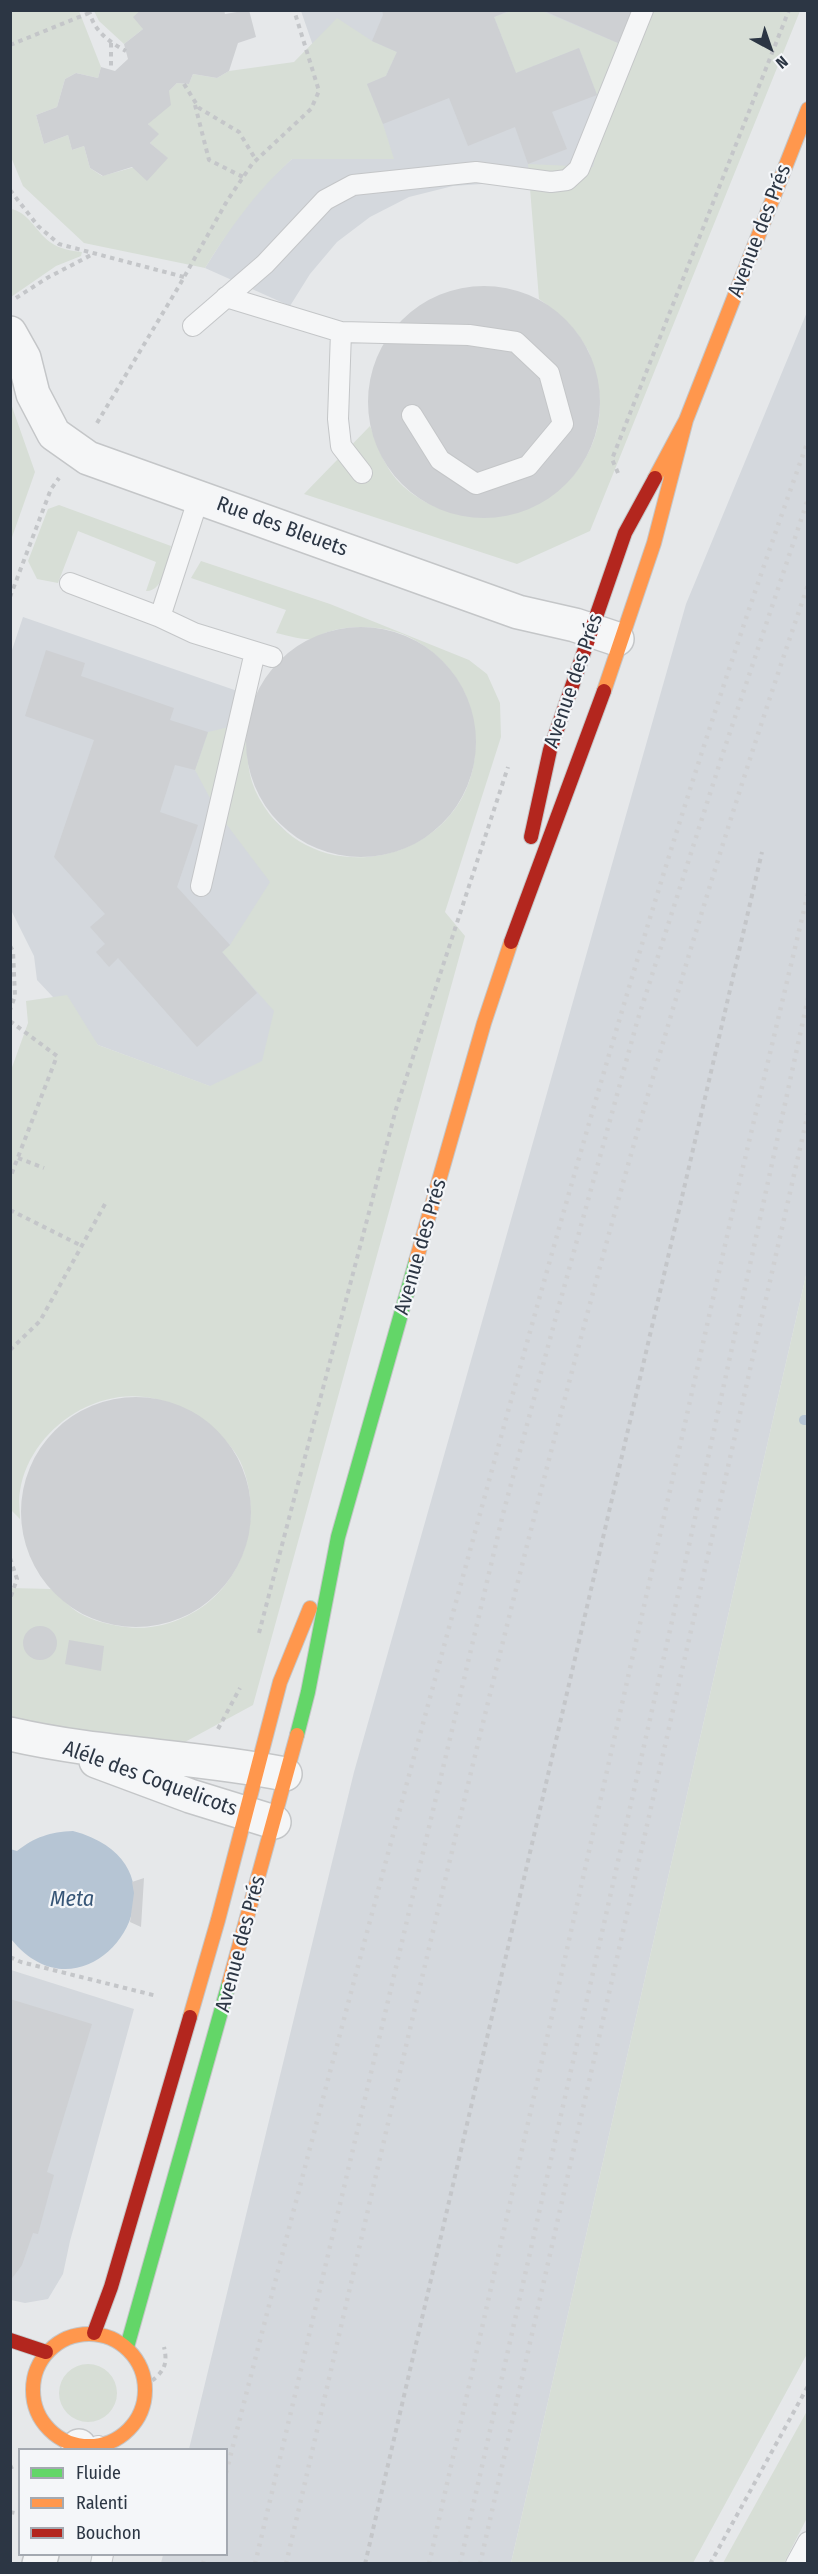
<!DOCTYPE html>
<meta charset="utf-8">
<style>
body{margin:0}
#map{position:relative;width:818px;height:2574px;overflow:hidden;background:#e6e8ea;font-family:"Fira Sans Condensed",sans-serif}
canvas{display:block}
.frame{position:absolute;inset:0;border:12px solid #2c3644;pointer-events:none}
.legend{position:absolute;left:18px;top:2448px;width:210px;height:108px;box-sizing:border-box;background:#f4f6f9;border:2px solid #a4a9b1;margin:0;padding:8px 10px;list-style:none;font-size:18px;color:#2c3644}
.legend li{display:flex;align-items:center;gap:12px;height:30px}
.legend b{width:30px;border:2px solid #a4a9b1}
.north{position:absolute;left:740px;top:18px;width:60px;height:60px;-webkit-text-stroke:4px #f4f6f9;paint-order:stroke;rotate:140deg;font-size:16px;font-weight:700;line-height:24px;text-align:center;color:#2c3644}
.north::after{content:'';display:block;margin:auto;width:21px;height:27px;background:#2c3644;clip-path:polygon(50% 0,100% 100%,50% 72%,0 100%)}
</style>
<div id="map">
<canvas width="818" height="2574"></canvas>
<div class="frame"></div>
<ul class="legend">
<li><b style="height:8px;background:#63d668"></b>Fluide</li>
<li><b style="height:8px;background:#ff974d"></b>Ralenti</li>
<li><b style="height:8px;background:#b3261e"></b>Bouchon</li>
</ul>
<div class="north">N</div>
</div>
<script>
const ctx = document.querySelector('canvas').getContext('2d');
ctx.lineJoin = 'round';
function fill(path, color) {
  ctx.fillStyle = color;
  ctx.fill(path, 'evenodd');
}
function strokePath(path, color, width, dash) {
  ctx.strokeStyle = color;
  ctx.lineWidth = width;
  ctx.lineCap = dash ? 'butt' : 'round';
  ctx.setLineDash(dash || []);
  ctx.stroke(path);
}
function label(font, color, halo, rows, align = 'center') {
  ctx.font = font + ' "Fira Sans Condensed",sans-serif';
  ctx.lineWidth = 4.5;
  ctx.setLineDash([]);
  ctx.textBaseline = 'middle';
  ctx.strokeStyle = halo;
  ctx.fillStyle = color;
  for (const [text, x, y, turn = 0] of rows) {
    ctx.save();
    ctx.translate(x, y);
    ctx.rotate((+turn || 0) * Math.PI / 180);
    ctx.textAlign = isNaN(turn) ? turn : align;
    if (halo) ctx.strokeText(text, 0, 0);
    ctx.fillText(text, 0, 0);
    ctx.restore();
  }
}
const built = new Path2D(`
 M301,11H723L627,230L545,190L496,183L453,186L409,197L370,217L337,242L310,274L290,306L205,268L237,217L263,185L292,159L320,66Z
 M807,312V1271L511,2563H161L163,2555L226,2554V2450L189,2449L354,1772L686,604Z
 M23,617L249,695L242,768L256,802L308,853L451,891L250,1101L98,1045L37,980L34,956L11,910L10,656Z
 M11,1970L134,2009L70,2241L63,2274L48,2299L25,2303L11,2300Z`);
const green = new Path2D(`
 M10,11H79L101,67L98,78L76,73L65,79L57,107L36,115L44,144L68,135L72,150L84,146L90,168L102,176L167,158L150,143L158,134L148,124L169,91L177,83L189,84L193,74L217,78L229,71L294,62L337,18L372,41L397,52L386,76L367,84L383,124L394,159H292C254,194 233,224 205,268L84,243L23,186L11,157Z
 M94,11H141L143,29L124,44L99,21Z
 M511,11H542L618,43L632,11H800L590,531L517,564L304,494L370,426C375,438 379,452 386,464C397,486 422,503 445,510C531,539 622,463 595,373C592,365 591,354 586,347C574,326 558,313 539,299L528,164L593,167L617,48L597,95L579,48L516,73L494,17Z
 M10,209C28,211 36,232 50,242C60,249 71,251 82,252L81,256L56,266L11,297Z
 M10,401L35,472L11,540H10Z
 M59,505L171,546C168,559 164,592 146,591L156,562L78,531L58,583L37,579L28,561L48,509Z
 M201,561L330,604L469,660L487,674L500,703L501,737L445,912L465,936L253,1705L172,1749L11,1721L10,1588L51,1589C60,1596 69,1607 79,1613C93,1621 110,1625 126,1627C147,1630 168,1625 187,1616C243,1589 266,1517 240,1461C229,1439 205,1420 184,1409C148,1392 115,1392 80,1410C50,1426 25,1457 20,1491C18,1500 20,1510 20,1519L11,1510L10,1073L28,1023L26,1001L67,995L98,1045L210,1086L262,1061L274,1011L222,952L230,945L270,882L218,813L195,770L208,732L246,723C247,746 246,769 255,790C313,916 510,852 470,707C460,673 429,642 396,632C375,626 349,625 328,632C323,633 317,638 312,639C301,640 286,635 276,633L286,610L191,578Z
 M807,1271V2354L693,2563H511Z
 M59 2393a29 29 0 1 1 58 0a29 29 0 1 1-58 0Z
 M807,2411V2518L784,2563H723Z`);
const water = new Path2D(`
 M73,1831C208,1867 90,2037 11,1939L10,1849L17,1851C35,1837 50,1832 73,1831Z`);
const stream = new Path2D(`
 M804,1420H808`);
const building = new Path2D(`
 M141,10H224L225,14L249,10L256,37L238,43L229,71L217,78L193,74L189,84L177,83L169,91L171,105L148,124L159,134L150,143L168,158L147,181L132,167L103,176L90,168L84,146L72,150L68,135L44,144L36,115L57,107L65,79L76,73L98,78L101,67L115,71L128,59L124,44L143,29L133,17Z
 M382,10H511L494,17L516,73L579,48L597,95L552,112L567,149L528,164L515,127L468,146L449,98L383,124L367,84L386,76L397,52L372,41L383,15Z
 M542,10H632L618,43Z
 M368 402a116 116 0 1 1 232 0a116 116 0 1 1-232 0Z
 M246 742a115 115 0 1 1 230 0a115 115 0 1 1-230 0Z
 M46,650L85,663L81,676L174,708L170,720L208,732L195,770L175,765L160,812L198,825L177,887L230,945L222,952L257,993L197,1047L118,958L109,967L96,952L105,944L90,927L105,914L54,857L94,740L25,716Z
 M21 1512a115 115 0 1 1 230 0a115 115 0 1 1-230 0Z
 M23 1643a17 17 0 1 1 34 0a17 17 0 1 1-34 0Z
 M69,1640L104,1646L101,1671L65,1664Z
 M144,1878L141,1927L130,1922L134,1893L132,1882Z
 M10,1999L92,2024L47,2172L54,2175L38,2234L33,2233L22,2265L10,2281Z`);
const path = new Path2D(`
 M89,10C93,30 109,42 126,51
 M111,43V70
 M10,45L89,13
 M184,84L199,108L239,132L256,160
 M195,105L209,160L243,177
 M10,190L38,226L59,244L184,277
 M16,298L47,278L95,253
 M97,423L179,286L227,201L252,164L311,109L319,91L294,10
 M618,473L612,459L789,10
 M10,597L51,489L59,478
 M10,946L13,951L15,996L10,1010
 M10,1021L57,1056L10,1178
 M18,1158L44,1168
 M10,1210L82,1246
 M10,1350L40,1321L105,1204
 M10,1558L17,1579L10,1599
 M259,1633L396,1109L508,767
 M218,1729L240,1688
 M10,1957L21,1962L157,1996
 M145,2386C161,2374 169,2368 164,2347
 M10,2465L13,2471
 M10,2512L20,2514
 M365,2564L762,852
 M710,2564L808,2386`);
const lane = new Path2D(`
 M226,297L341,332L469,335L516,342L549,373L563,424L528,466L476,484L440,460L412,415
 M193,326L265,264L325,200L353,185L476,172L551,182L567,180L579,169L643,10
 M341,332L338,419L341,446L362,473
 M199,497L160,617L194,633L272,657
 M70,583L160,617
 M201,886L255,652
 M98,2446L101,2450
 M101,2564L103,2554
 M796,2564L808,2542`);
const street = new Path2D(`
 M10,333L24,358L33,394L54,434L88,458L518,612L575,625L617,639
 M10,1734C101,1755 194,1756 285,1774
 M96,1761L190,1796L274,1822
 M78,2450L79,2446
 M39,2564L42,2554`);
const fast = new Path2D(`
 M297,1735L308,1692L338,1537L416,1261
 M127,2347L229,1983`);
const slow = new Path2D(`
 M655,478L686,420L808,109
 M604,691L654,543L686,420
 M416,1261L484,1023L511,942
 M229,1983L297,1735
 M190,2017L218,1920L280,1682L310,1608
 M33 2390a56 56 0 1 1 112 0a56 56 0 1 1-112 0Z`);
const jam = new Path2D(`
 M531,837L550,750L625,533L655,478
 M511,942L604,691
 M94,2333L111,2287L190,2017
 M10,2340L46,2352`);
const rail = new Path2D(`
 M226,2473C303,2171 383,1869 465,1569C568,1189 674,811 808,441
 M203,2564L206,2554
 M255,2564L503,1514L557,1313L637,1022L722,756L808,499
 M286,2564C441,1899 585,1231 808,585
 M429,2564L734,1205L808,893
 M460,2564L688,1550L808,998
 M480,2564L808,1113`);
const streetNames = [
 ["Avenue des Prés",760,231,-69],
 ["Rue des Bleuets",282,527,20],
 ["Avenue des Prés",574,681,-71],
 ["Avenue des Prés",421,1247,-74],
 ["Aléle des Coquelicots",150,1779,20],
 ["Avenue des Prés",241,1944,-75]
];
const waterNames = [
 ["Meta",72,1900]
];
fill(built, '#d4d8dd');
fill(green, '#d7ded6');
fill(water, '#b6c5d4');
strokePath(stream, '#b6c5d4', 10);
fill(building, '#ced0d3');
strokePath(lane, '#c4c6c8', 22);
strokePath(street, '#c4c6c8', 36);
strokePath(fast, '#c4c6c8', 16);
strokePath(slow, '#c4c6c8', 16);
strokePath(jam, '#c4c6c8', 16);
strokePath(path, '#c4c6c9', 4, [4.5, 4.5]);
strokePath(lane, '#f5f6f7', 20);
strokePath(street, '#f5f6f7', 33);
strokePath(fast, '#63d668', 14);
strokePath(slow, '#ff974d', 14);
strokePath(jam, '#b3261e', 14);
strokePath(rail, '#cfd0d2', 4.5, [3, 6]);
label('21px', '#2c3644', '#f4f6f9', streetNames);
label('italic 22px', '#375677', '#f4f6f9', waterNames);
</script>
